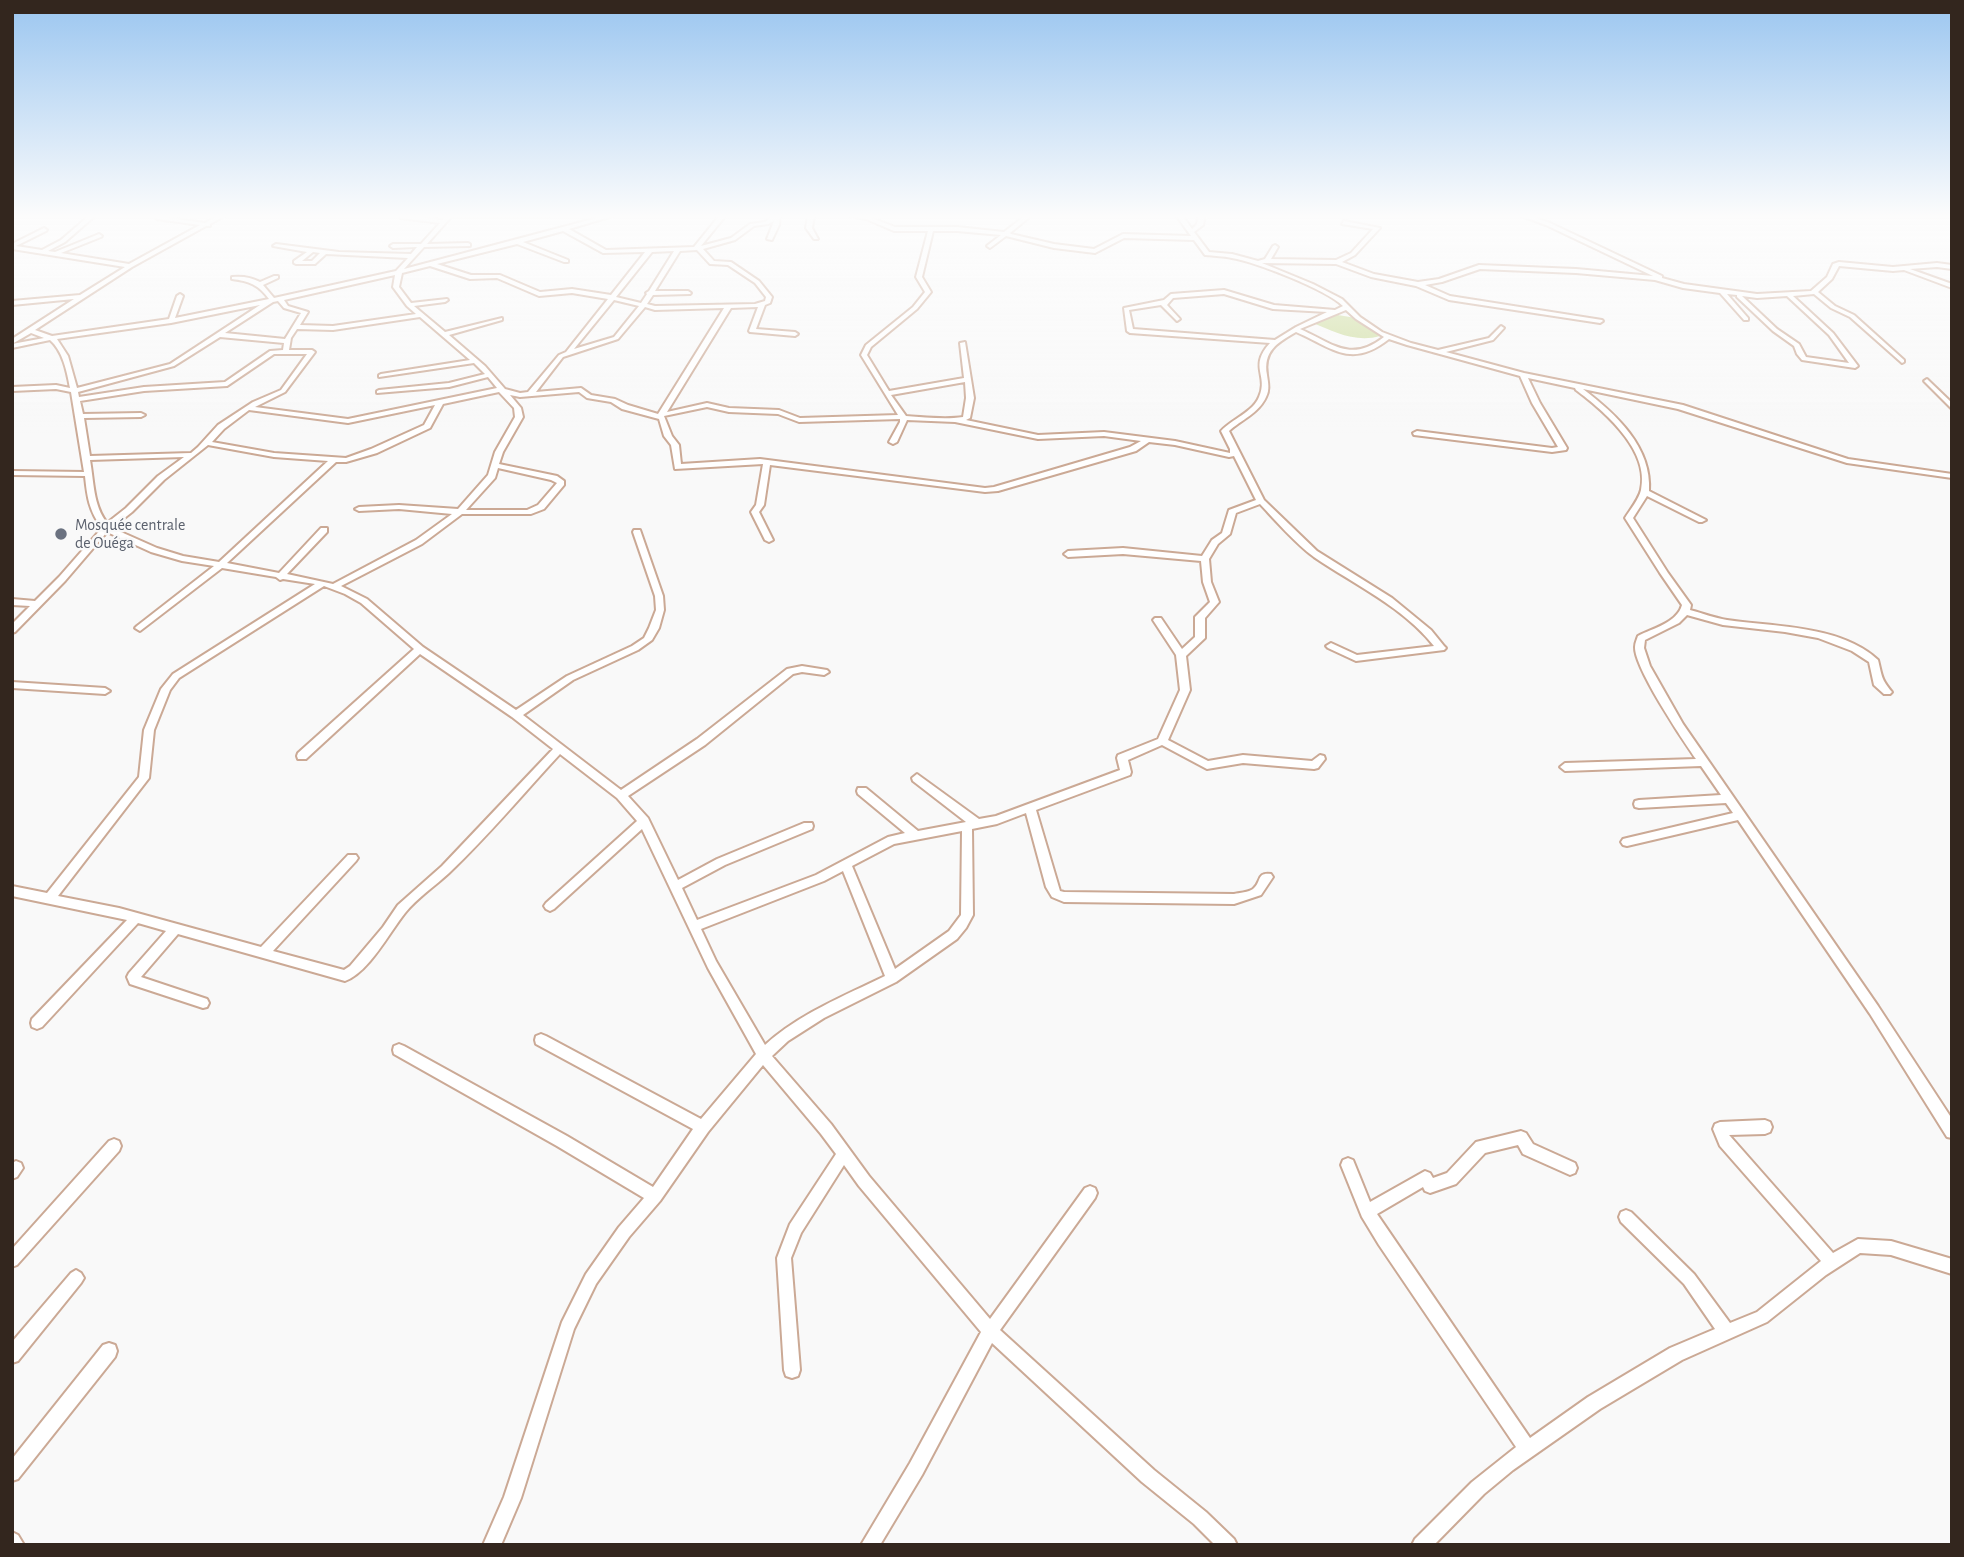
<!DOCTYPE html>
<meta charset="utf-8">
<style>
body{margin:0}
#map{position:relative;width:1964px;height:1557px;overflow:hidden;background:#f9f9f9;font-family:"Alegreya Sans",sans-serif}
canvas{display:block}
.frame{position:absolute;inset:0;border:14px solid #33261e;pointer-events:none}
</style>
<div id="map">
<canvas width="1964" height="1557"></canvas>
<div class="frame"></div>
</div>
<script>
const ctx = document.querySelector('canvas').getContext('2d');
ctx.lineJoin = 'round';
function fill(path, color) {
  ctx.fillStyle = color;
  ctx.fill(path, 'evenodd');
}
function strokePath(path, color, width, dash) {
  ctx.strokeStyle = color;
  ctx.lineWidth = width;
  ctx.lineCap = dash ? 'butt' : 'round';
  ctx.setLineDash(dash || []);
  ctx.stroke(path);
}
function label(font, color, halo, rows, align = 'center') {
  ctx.font = font + ' "Alegreya Sans",sans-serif';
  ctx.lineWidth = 5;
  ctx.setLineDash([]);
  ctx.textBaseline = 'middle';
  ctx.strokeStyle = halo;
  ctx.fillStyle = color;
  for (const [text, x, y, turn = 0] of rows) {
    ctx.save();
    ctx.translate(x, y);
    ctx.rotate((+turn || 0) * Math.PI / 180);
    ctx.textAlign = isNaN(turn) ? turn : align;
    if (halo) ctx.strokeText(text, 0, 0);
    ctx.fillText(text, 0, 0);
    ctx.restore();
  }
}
const green = new Path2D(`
 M1332,314L1356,318L1380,336C1356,343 1334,332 1311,322Z`);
const minor = new Path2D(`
 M90,215H96L65,242L48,251L55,252L99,234L102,236L101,237L61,253L129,264L200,225L157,219L155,216L205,223L219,215H226L210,224V226H206L132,267L35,330L52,336L169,319L177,296L180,294L183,296L175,318L269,299C259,285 249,281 232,279V277C242,276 251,277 260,282L274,276H278V278L263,285L274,298L396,271L408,258L326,254L315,264H296L294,263V261L307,252L273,246L276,244L339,252L411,254L417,247L393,248L390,246L393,244H421L440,223L401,218L403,215L442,220L446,217L442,215H550L547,217H451L427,244L468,243L470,244V246L424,247L404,269L608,215H616L569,229L606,250L694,247L720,215H726L701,246L731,238L750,224L765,222L774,215H780L779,225L772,240L767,239L774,221L768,224L754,226L735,240L703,249L714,261L731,262L759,281L772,297L770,303L765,305L756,329L795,332L798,334L795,336L750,332L749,331L758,307L731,308L667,412L707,403L729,408L779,410L800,418L898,415L861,355L866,345L913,307L925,292L916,277L928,231H894L866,219L847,215L869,217L895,227H957L1004,232L1026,215H1032L1010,233L1011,234L1054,244L1094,249L1123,234L1191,236L1176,215H1182L1192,229L1197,224L1199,215H1205L1203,225L1194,232L1209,252L1232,254L1258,261L1265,259L1273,246L1275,245L1278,247L1271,259L1336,260L1351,253L1373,229L1342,224L1344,221L1380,228L1355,255L1342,262L1374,274L1418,282L1439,279L1479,265L1576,269L1653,276L1546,225L1519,215H1527L1550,223L1662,276V278L1684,284L1757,294L1811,291L1827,277L1833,264L1839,262L1893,267L1937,263L1952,265V269L1937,267L1910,269L1952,284V288L1904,270L1893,271L1839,266L1832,279L1818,292L1835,306L1854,315L1904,360V362L1902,363L1850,317L1831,308L1814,294L1793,296L1833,333L1858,366L1855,368L1802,360L1797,354L1794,346L1773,331L1737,297V295L1727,294L1748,318V320H1744L1720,293L1683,288L1655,280L1576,273L1480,269L1442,282L1425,285L1450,296L1602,320L1603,321L1600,323L1449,300L1416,286L1371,277L1336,264L1262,263L1313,284L1342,299L1360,317L1382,332L1411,343L1438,350L1489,338L1501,326L1504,328L1493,340L1446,352L1524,373L1683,405L1848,459L1952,474V478L1847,463L1678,409L1583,389C1616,414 1652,447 1649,491L1706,520L1702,522H1699L1647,496L1633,518L1668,573L1691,605L1690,610C1702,613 1714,618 1727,620C1774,627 1841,625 1878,660C1882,676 1881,679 1892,692L1890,694H1884L1874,685L1869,662L1852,651L1818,638L1785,632L1723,625L1687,615L1679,623L1645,640L1644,648L1650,666L1683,724L1878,1006L1952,1119V1138L1947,1137L1870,1014L1738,820L1627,846L1623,845L1621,842L1623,839L1627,838L1733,813L1726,803L1639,808L1635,807L1634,804L1635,801L1639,800L1721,795L1701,766L1565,771L1560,767L1565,763L1696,759C1682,739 1634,667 1635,647C1635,643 1637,639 1638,636C1653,628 1677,623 1682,605L1660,573L1625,518C1630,510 1639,499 1641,490C1650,450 1604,411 1576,390L1575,388L1528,378L1540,403L1567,448L1566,450L1552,452L1414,435L1413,433L1417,431L1552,448L1558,447L1532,403L1520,376L1407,345L1389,339C1351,369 1333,348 1296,332C1277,343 1263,351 1267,375C1268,382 1270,390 1266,397C1259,413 1241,420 1229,431L1264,500L1317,551L1392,598L1431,630L1444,646L1446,648L1444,650L1356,661L1328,648L1326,646L1331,643L1357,655L1434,646C1402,606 1355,585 1314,557C1295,543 1276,521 1260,504L1236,513L1230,534L1218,544L1209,559L1211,582L1219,602L1205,618V638L1186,656L1190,690L1168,740L1208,761L1243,755L1312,761L1320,755L1324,756L1325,759L1318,768L1314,769L1243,763L1207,769L1162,745L1128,760L1131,772L1130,775L1036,810L1060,891L1064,892L1234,894C1239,893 1249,892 1253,889C1262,882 1256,872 1271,874L1273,877L1261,895L1234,904L1064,902L1052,897L1046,887L1026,813L997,824L972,829L973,915L966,928L957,939L896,982L824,1018L788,1041L772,1056L831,1124L869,1176L990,1319L1085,1188L1090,1186L1095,1188L1097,1193L1095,1198L1000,1330L1154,1470L1206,1512L1234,1539L1237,1545H1215L1194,1524L1142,1482L992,1343L922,1475L880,1545H861L910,1463L981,1332L859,1186L844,1165L801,1233L791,1258L800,1370L798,1376L792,1378L786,1376L784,1370L777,1258L790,1224L836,1154L821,1134L763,1065L708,1132L660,1201L629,1237L596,1284L574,1329L521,1498L501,1545H483L504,1497L562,1322L586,1274L619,1227L644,1198L557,1146L394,1054L393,1050L394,1046L399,1044L404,1046L567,1136L653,1187L693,1129L536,1044L535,1040L536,1036L541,1034L546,1036L701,1119L756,1054L708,968L642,829L554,909L550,911L546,909L544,906L546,903L637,821L617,798L560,754C523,794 488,836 449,873C435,886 417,898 405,913C389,933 369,972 345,981L178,934L141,977L207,999L209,1003L207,1007L203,1008L130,984L127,977L129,973L166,931L138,923L42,1027L37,1029L32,1027L31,1023L32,1019L127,920L12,896V886L47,893L139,777L144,730L161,689L173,674L315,584L283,579L280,580L276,577L222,568L140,631L135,628L137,626L214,566L182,561L151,552L107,532L65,581L15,632L12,633V624L30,606L12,605V599L35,601L59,577L102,528C89,511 87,496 85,476L12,475V471L84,472L71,392L56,389L12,391V387L56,385L70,388C67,372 63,351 50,340L12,348V344L44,338L31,333L12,344V339L74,299L12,305V301L80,295L125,267L12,249V244L44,228L47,230L46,231L16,246L42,250L61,240ZM563,231L603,253L645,252L611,295L572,289L540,292L500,275H471L437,264L517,244L564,262H568V260L523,242ZM933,231H957L1001,235L988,245L987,246L990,248L1006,236L1054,248L1095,253L1124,238L1194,240L1205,255C1214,256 1223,256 1232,258C1256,262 1327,290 1343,306L1335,310L1274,305L1224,290L1171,294L1164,300L1124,308L1127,331L1130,333L1270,343C1248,367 1269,375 1259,397C1253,412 1232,419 1221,431L1230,449V453L1175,441L1104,432L1038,435L966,420L970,418L974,398L965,342L960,343L964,378L889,391L867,355L871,347L917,309L931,292L922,277ZM697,250L710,264L728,265L755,283L766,297L765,301L755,304L655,306L647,304L653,295L690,294L691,293L688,291H655L680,251ZM674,251L649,291L646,293L647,294L641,303L616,297L652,252ZM313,252L320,253L312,261H302ZM430,266L470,279L497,278L539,296L572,293L608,299L566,352L559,355L528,392L520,393L505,389L485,366L449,335L502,320V318L445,332L414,306L445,302L448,300L447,299L411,303L399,287L402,273ZM395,275L393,287L407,306L416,314L333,326L300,325L308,312L288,306L284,300ZM1224,294L1273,309L1327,312L1296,327L1275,340L1133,329L1129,310L1161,305L1177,321L1180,319L1167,305L1173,298ZM1742,296L1757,298L1787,296L1829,335L1849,363L1806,357L1799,344L1777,329ZM614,300L639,306L614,337L574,349ZM278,301L284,308L301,313L285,339L225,333L273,302ZM260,305L170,364L77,388L68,356L57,339L171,323ZM645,307L655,310L724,308L658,414L628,405L615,399L591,395L581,388L536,392L563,357L618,339ZM1346,310L1356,319L1384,337C1350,363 1334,344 1300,329ZM420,317L470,360L381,374L379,375V377L474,363L485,374L449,383L379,390L377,391V393L449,387L488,377L497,388L348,419L255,407L285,392L315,352L312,350H289L291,338L297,329L333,330ZM220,337L284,343L283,350L270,351L225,382L144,387L79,397L78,392L174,366ZM274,354H307L281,390L253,402L218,425L198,447L191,453L90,456L84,418L141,417L145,415L141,413L83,414L80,401L144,391L227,386ZM965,382L966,398L963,417C944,420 925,417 906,416L891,395ZM499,392L514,408L515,417L495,452L488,475L458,509L399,505L359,507L355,509L359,511L399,509L452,514L416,540L333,584L287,574L327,532V528H321L279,573L227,563L336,462H346L377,453L430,428L443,404ZM579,392L587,398L611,402L622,409L659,419L664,436L671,445L675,469L763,464L756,505L751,512L765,540L769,542L773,540L759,512L764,505L770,465L985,492L998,491L1136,451L1149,442L1175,445L1229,457L1234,456L1256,500L1229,510L1222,533L1212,540L1202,556L1123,548L1068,551L1064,554L1068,557L1123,554L1201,561L1203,582L1210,602L1195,617V637L1182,649L1161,618H1155L1153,620L1176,655L1180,690L1158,739L1118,755L1117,758L1120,770L996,816L979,819L917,774L912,778L913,781L966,822L918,831L866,788H858L857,791L858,794L905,833L888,837L816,875L697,920L682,888L725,865L812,829L813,826L812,823H804L717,859L678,880L648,818L628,796L705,745L793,674L802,672L824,675L829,672L827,670L802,666L787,669L697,739L621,790L523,715L573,680L638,650L652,640L659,628L664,610L663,596L640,530H634L633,532L655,596L656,610L649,628L644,638L632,646L567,676L516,710L423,647L367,599L341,586L422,544L462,514H531L544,509L564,485V481L557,476L499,464L503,452L523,417L521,408L510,395L520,397ZM435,405L424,425L371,449L346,458L274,453L212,442L224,429L249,410L348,423ZM707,407L729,412L778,414L799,422L900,419V422L889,442L893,444L897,442L907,420L955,422L1038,439L1104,436L1141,441L1130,447L994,487L985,488L760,459L681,464L679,445L672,436L664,416ZM208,445L274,457L328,461L219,562L183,556L157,548L112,528L132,512L164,480ZM184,457L158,476L126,508L107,523C93,505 94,482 90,460ZM498,468L551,480L557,483L538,505L527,510H466L495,478ZM324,586L345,594L361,603L414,649L298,753L297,756L298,759H306L420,654L512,717L553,749L442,866L398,905L383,927L350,966L344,970L273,951L356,861L358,858L356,855H348L261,947L119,908L58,896L149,778L154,730L170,690L179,678ZM962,831L961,915L949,931L895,969L852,866L894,844ZM843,871L885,976C844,996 799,1014 765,1045L716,961L701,929L824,881Z
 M808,215H814L812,228L818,239H814L806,228Z
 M1927,379L1952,403V409L1924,381Z
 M12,682L105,688L110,691L105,694L12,688Z
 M1765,1120L1770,1122L1772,1127L1770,1132L1765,1134L1729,1135L1730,1136L1833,1253L1858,1239L1891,1241L1952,1259V1274L1891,1255L1860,1253L1826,1275L1767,1322L1682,1360L1600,1409L1513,1470L1484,1494L1434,1545H1412L1415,1539L1472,1482L1516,1447L1379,1245L1362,1217L1341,1165L1343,1160L1348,1158L1353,1160L1370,1202L1425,1171L1430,1173L1433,1178L1447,1173L1476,1142L1521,1131L1526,1133L1533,1144L1575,1163L1577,1168L1575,1173L1570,1175L1523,1154L1518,1145L1485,1153L1456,1184L1430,1193L1425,1191L1423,1187L1377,1214L1530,1438L1588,1397L1670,1348L1715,1329L1684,1284L1621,1222L1619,1217L1621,1212L1626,1210L1631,1212L1694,1274L1730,1323L1757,1312L1821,1261L1720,1146L1713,1129L1715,1124L1720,1122Z
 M114,1139L119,1141L121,1146L119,1151L17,1265L12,1267V1249L109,1141Z
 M16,1161L21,1163L23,1168L17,1177L12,1179V1163Z
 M76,1270L81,1273L84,1278L81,1283L18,1361L12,1363V1342L71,1273Z
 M109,1343L115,1345L117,1351L115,1357L18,1479L12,1481V1459L103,1345Z
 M12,1532L18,1535L24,1545H12Z`);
const markers = [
 [61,534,7,"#6b7280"]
];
const farWorshipnames = [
 ["Mosquée centrale",75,525],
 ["de Ouéga",75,543]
];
fill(green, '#cddc9d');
strokePath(minor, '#cba995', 4);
fill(minor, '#fff');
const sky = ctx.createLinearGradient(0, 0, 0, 433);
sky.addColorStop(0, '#9bc6f0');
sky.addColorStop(0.5, '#fcfcfc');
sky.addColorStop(1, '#fcfcfc00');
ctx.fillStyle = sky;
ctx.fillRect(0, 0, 1964, 433);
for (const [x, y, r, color] of markers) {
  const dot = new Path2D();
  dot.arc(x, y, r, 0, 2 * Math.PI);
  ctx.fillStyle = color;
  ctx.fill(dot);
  strokePath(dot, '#f9f9f9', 2.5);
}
label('16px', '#5b616d', '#f9f9f9', farWorshipnames, 'left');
</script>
